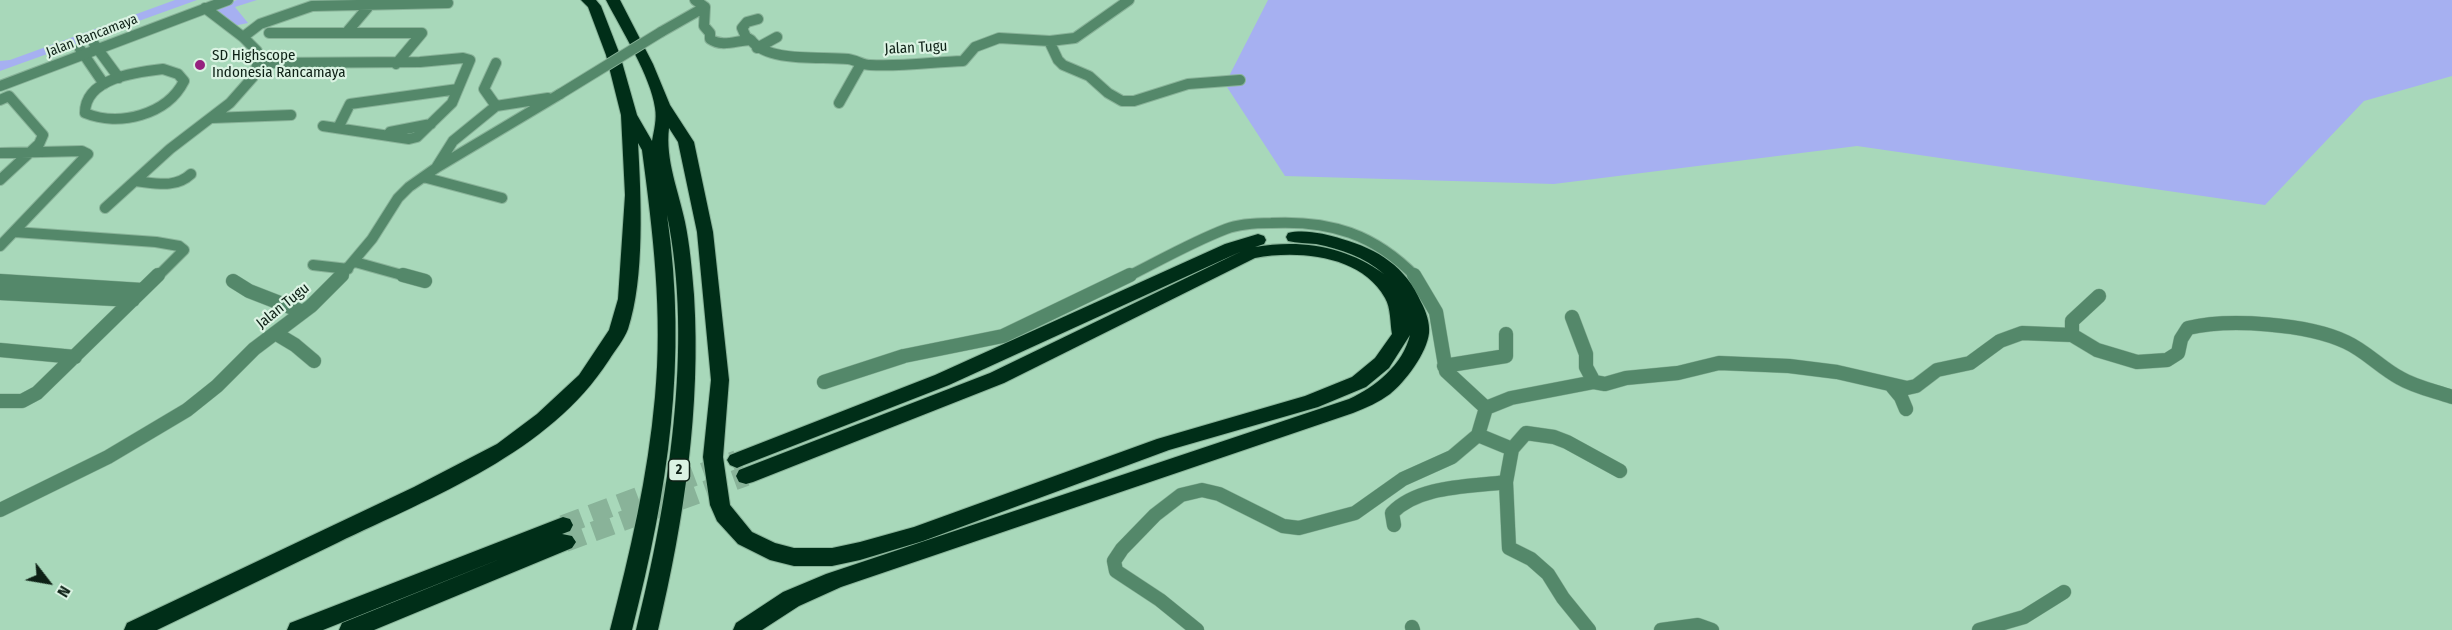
<!DOCTYPE html>
<style>
body{margin:0}
#map{position:relative;width:2452px;height:630px;overflow:hidden;background:#a8d8ba;font-family:"Fira Sans Condensed",sans-serif}
canvas{display:block}
.north{position:absolute;left:18px;top:552px;width:60px;height:60px;-webkit-text-stroke:4px #dbf3e3;paint-order:stroke;rotate:121deg;font-size:16px;font-weight:700;line-height:24px;text-align:center;color:#0e2116}
.north::after{content:'';display:block;margin:auto;width:21px;height:27px;background:#0e2116;clip-path:polygon(50% 0,100% 100%,50% 72%,0 100%)}
</style>
<div id="map">
<canvas width="2452" height="630"></canvas>
<div class="north">N</div>
</div>
<script>
const ctx = document.querySelector('canvas').getContext('2d');
ctx.lineJoin = 'round';
function fill(path, color) {
  ctx.fillStyle = color;
  ctx.fill(path, 'evenodd');
}
function strokePath(path, color, width, dash) {
  ctx.strokeStyle = color;
  ctx.lineWidth = width;
  ctx.lineCap = dash ? 'butt' : 'round';
  ctx.setLineDash(dash || []);
  ctx.stroke(path);
}
function label(font, color, halo, rows, align = 'center') {
  ctx.font = font + ' "Fira Sans Condensed",sans-serif';
  ctx.lineWidth = 4.5;
  ctx.setLineDash([]);
  ctx.textBaseline = 'middle';
  ctx.strokeStyle = halo;
  ctx.fillStyle = color;
  for (const [text, x, y, turn = 0] of rows) {
    ctx.save();
    ctx.translate(x, y);
    ctx.rotate((+turn || 0) * Math.PI / 180);
    ctx.textAlign = isNaN(turn) ? turn : align;
    if (halo) ctx.strokeText(text, 0, 0);
    ctx.fillText(text, 0, 0);
    ctx.restore();
  }
}
const green = new Path2D(`
 M175,0H197L0,71V61L10,60Z
 M237,0H257L235,7L248,23L233,26L213,8Z
 M1268,0H2452V76L2364,101L2265,205L1857,146L1554,184L1285,176L1225,84Z`);
const motorwayTunnel = new Path2D(`
 M563,525L737,460
 M565,542L746,476`);
const minorFar1 = new Path2D(`
 M695,0L705,7L704,26L710,33V39C723,48 737,40 751,40C768,63 821,56 848,59C856,60 863,65 870,65C901,67 933,62 963,61L975,47L999,38L1050,41L1075,38L1129,0
 M347,32L369,6
 M661,32L705,7
 M269,33H422L396,64
 M243,37L260,24L312,6L448,3
 M751,40L746,37L742,28L747,22L758,19
 M1050,43L1058,60L1063,65L1089,76L1108,93L1122,101H1134L1188,84L1240,80
 M94,44L119,78
 M757,48L777,37
 M80,49L104,84
 M258,63L420,62L463,58L470,60L452,103L417,137L409,139L323,126
 M496,63L484,89L496,106L548,98
 M163,69L178,74L184,81C167,115 119,127 85,113C85,78 136,72 163,69Z
 M0,100L9,96L43,135L39,144L0,180
 M839,103L861,64
 M212,118L291,115
 M339,126L350,104L458,89
 M390,132L431,124
 M0,153L82,151L88,154L0,246
 M436,168L453,141L496,106
 M423,177L502,198
 M135,181C155,183 175,189 191,174
 M105,208L170,149L230,103L253,77L258,63L257,51L243,37L205,8
 M15,232L156,242L179,246L184,250L157,277
 M355,262L409,277
 M313,265L348,269
 M340,277L372,239L398,198L409,187L436,168L560,94
 M1127,277C1159,261 1192,242 1226,229C1239,224 1257,223 1271,223C1330,220 1374,234 1416,277`);
const minor = new Path2D(`
 M403,275L425,281
 M1414,275L1436,312L1446,371L1486,408
 M0,281L142,290
 M233,281L249,291L303,312
 M0,293L133,300
 M1572,317L1586,354V367L1594,382
 M275,333L295,345L314,361
 M2072,335V321L2099,296
 M0,350L75,357
 M1444,366L1506,356V334
 M824,382L904,356L1003,336L1130,275
 M1891,385L1901,397L1906,409
 M0,401H22L37,393L158,275
 M1512,449L1526,433L1554,437L1567,442L1620,471
 M0,510L108,457L187,410L217,386L254,349L311,306L342,275
 M1394,525L1392,513C1419,485 1470,487 1506,482
 M1412,627L1413,630
 M1197,630L1160,600L1116,571L1114,561L1122,549L1155,515L1181,495L1202,490L1219,494L1283,526L1299,528L1355,513L1403,479L1452,457L1478,435
 M1589,630L1563,598L1548,574L1531,559L1509,548L1506,482L1512,449L1478,435L1486,408L1511,398L1594,382L1605,384L1626,378L1678,373L1719,363L1789,366L1837,372L1907,388L1916,386L1937,370L1970,363L2000,341L2022,333L2072,335L2097,350L2137,362L2167,360L2178,353L2181,339L2188,328C2229,318 2308,324 2346,342C2366,351 2381,368 2400,378C2415,387 2435,391 2452,397
 M1661,630L1698,625L1712,630
 M1979,630L2024,617L2064,592`);
const tertiary = new Path2D(`
 M0,86L228,0`);
const motorway = new Path2D(`
 M581,0H596L601,6L620,55L637,115L652,141C654,130 657,119 655,108C651,77 621,29 606,0H620L653,64L670,105L694,142L713,232L729,380L723,457L730,505L752,532L775,543L794,548H832L860,542L914,527L1157,439L1305,396L1352,377L1375,358L1392,334C1390,323 1391,308 1385,298C1361,255 1298,250 1255,258L1004,383L753,482L746,484L739,482L736,476L739,470L990,373L1242,251L949,385L744,465L737,468L730,465L727,460L730,455L935,375L1225,244L1258,234L1264,236L1266,240L1264,244L1255,247C1301,239 1346,246 1384,274C1364,257 1341,249 1316,244C1307,243 1297,243 1288,241L1286,237L1288,233C1305,229 1326,234 1342,239C1378,249 1406,267 1421,302C1426,311 1430,323 1429,333C1427,353 1405,382 1390,394C1379,402 1366,408 1353,413L841,587L799,606L762,630H733L736,623L783,592L826,574L1349,399C1375,387 1403,365 1410,335L1389,368L1366,387L1318,407L1169,450L923,541L860,560L832,566H794L770,560L738,544L717,521L710,505L703,457L711,380L697,232L678,142L669,128C665,160 679,192 685,222C690,246 692,271 694,295C701,408 684,520 658,630H636C668,503 694,345 667,215C688,360 668,490 632,630H610C630,553 648,476 655,397C663,314 653,232 642,150L638,143C641,197 645,278 628,329C624,340 615,350 609,360C549,453 434,496 337,543C277,572 217,601 157,630H124L127,623L414,487L497,444L537,414L579,375L609,330L618,299L625,195L621,115L606,55L588,7Z
 M563,517L570,519L573,525L570,531L562,534L572,536L576,542L572,548L374,630H339L342,623L505,557L323,630H287L290,623Z`);
const minorBridge = new Path2D(`
 M560,94L661,32`);
const markers = [
 [200,65,6,"#96227f"]
];
const farStreetnames = [
 ["Jalan Rancamaya",92,36,-21]
];
const shields = [
 [679,470,21]
];
const shieldNames = [
 ["2",679,470]
];
const streetNames = [
 ["Jalan Tugu",916,48,-3],
 ["Jalan Tugu",283,306,-39]
];
const poiNames = [
 ["SD Highscope",212,56],
 ["Indonesia Rancamaya",212,73]
];
fill(green, '#a6b0f1');
strokePath(motorwayTunnel, '#89b399', 20, [20, 10]);
strokePath(minorFar1, '#89b399', 12);
strokePath(minor, '#89b399', 15);
strokePath(tertiary, '#89b399', 12);
strokePath(motorway, '#89b399', 2);
strokePath(minorFar1, '#54886a', 10);
strokePath(minor, '#54886a', 14);
strokePath(tertiary, '#54886a', 10);
fill(motorway, '#002e18');
strokePath(minorBridge, '#89b399', 12, []);
strokePath(minorBridge, '#54886a', 10);
for (const [x, y, r, color] of markers) {
  const dot = new Path2D();
  dot.arc(x, y, r, 0, 2 * Math.PI);
  ctx.fillStyle = color;
  ctx.fill(dot);
  strokePath(dot, '#dbf3e3', 2);
}
label('14px', '#0e2116', '#dbf3e3', farStreetnames);
for (const [x, y, w] of shields) {
  const box = new Path2D();
  box.roundRect(x - w / 2, y - 11, w, 22, 4.5);
  ctx.fillStyle = '#dbf3e3';
  ctx.fill(box);
  strokePath(box, '#0e2116', 1.5);
}
label('bold 14px', '#0e2116', null, shieldNames);
label('15px', '#0e2116', '#dbf3e3', streetNames);
label('15px', '#0e2116', '#dbf3e3', poiNames, 'left');
</script>
